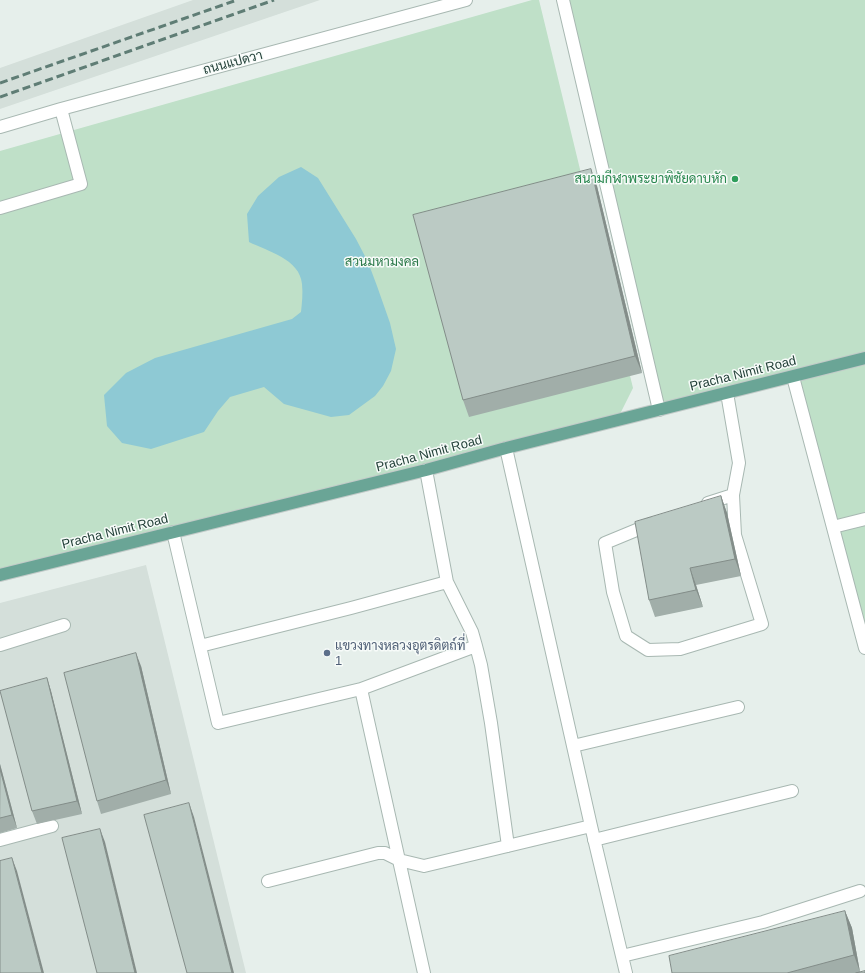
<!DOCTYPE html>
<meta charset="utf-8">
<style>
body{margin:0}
canvas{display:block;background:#e6efeb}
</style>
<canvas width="865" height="973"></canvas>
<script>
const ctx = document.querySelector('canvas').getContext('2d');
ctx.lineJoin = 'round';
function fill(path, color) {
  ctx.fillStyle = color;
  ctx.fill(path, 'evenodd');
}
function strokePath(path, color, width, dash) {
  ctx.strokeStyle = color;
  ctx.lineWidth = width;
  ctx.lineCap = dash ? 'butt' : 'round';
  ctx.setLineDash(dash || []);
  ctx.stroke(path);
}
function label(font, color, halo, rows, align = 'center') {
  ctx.font = font + ' Arial,Sarabun,sans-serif';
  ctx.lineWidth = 3;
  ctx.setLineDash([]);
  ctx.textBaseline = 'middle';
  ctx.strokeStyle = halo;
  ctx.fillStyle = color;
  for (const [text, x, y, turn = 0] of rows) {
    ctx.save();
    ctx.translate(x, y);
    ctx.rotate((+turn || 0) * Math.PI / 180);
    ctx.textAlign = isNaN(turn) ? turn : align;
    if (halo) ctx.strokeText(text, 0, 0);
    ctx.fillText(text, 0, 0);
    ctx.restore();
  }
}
const built = new Path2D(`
 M193,0H320L0,109V68Z
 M146,565L246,973H0V603Z`);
const green = new Path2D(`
 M532,0H539L633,388L617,420L0,571V151Z
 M563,0H865V648L793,377L659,410Z`);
const water = new Path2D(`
 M301,167L318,178L356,239L368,262L377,286L390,323L396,349L391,371L383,386L375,396L349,415L331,417L284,404L264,387L230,397L218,411L204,432L151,449L122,443L107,426L104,395L126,373L155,358L292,319L301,312C302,303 303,293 302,284C300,259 267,251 249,242L247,214L258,196L279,177Z`);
const minor = new Path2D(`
 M563,0L659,410
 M0,127L61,109L466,0
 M0,208L81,184L61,109
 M793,377L865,648
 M506,448L591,826L626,973
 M708,503L733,495
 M651,524L605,543L613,592L626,636L648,650L680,649L762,624L735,535L733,495L739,463L727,393
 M833,527L865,519
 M173,532L218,723L361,689L424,973
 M0,645L64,625
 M200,646L351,608L447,582
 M476,646L481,665L491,723L508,846
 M361,689L476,646L472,632L447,582L426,470
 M573,746L738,707
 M0,840L52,826
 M594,840L792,791
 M268,881L378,853H385L399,860L424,866L591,826
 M622,956L763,922L860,891`);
const major = new Path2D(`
 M0,575L426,470L506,448L865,358`);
const rail = new Path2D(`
 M0,83L237,0
 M0,97L274,0`);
const wall = new Path2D(`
 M597,186L642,373L469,417L463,400Z
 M721,496L727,513L741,576L696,585L703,607L655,617L649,600Z
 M141,666L171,794L101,814L97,801Z
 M47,678L51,691L82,814L37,824L32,811Z
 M0,764L17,828L0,833Z
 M845,911L852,928L860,972L865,973H672Z`);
const shadedWall = new Path2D(`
 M591,169L597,186L642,373L635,356Z
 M721,496L727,513L741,576L735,559Z
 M690,568L696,585L703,607L696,590Z
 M136,653L141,666L171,794L166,780Z
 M47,678L51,691L82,814L77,801Z
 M0,764L17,828L12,815L0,769Z
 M189,803L194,817L234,973H232Z
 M100,829L105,842L137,973H135Z
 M12,858L17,871L44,973H42Z
 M845,911L852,928L860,972L854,955Z`);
const building = new Path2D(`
 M591,169L635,356L463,400L413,215Z
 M721,496L735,559L690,568L696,590L649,600L635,522Z
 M136,653L166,780L97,801L64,673Z
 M47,678L77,801L32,811L0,691Z
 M0,769L12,815L0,818Z
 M189,803L232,973H187L144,815Z
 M100,829L135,973H97L62,838Z
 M12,858L42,973H0V861Z
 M845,911L854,955L787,973H672L669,956Z
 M865,971V973H856Z`);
const markers = [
 [735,179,4,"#2e9e5b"],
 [327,653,4,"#5c6f8a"]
];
const streetNames = [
 ["ถนนแปดวา",233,63,-15],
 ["Pracha Nimit Road",743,374,-14],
 ["Pracha Nimit Road",429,454,-15],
 ["Pracha Nimit Road",115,532,-14]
];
const leisureNames = [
 ["สนามกีฬาพระยาพิชัยดาบหัก",727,179]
];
const parkNames = [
 ["สวนมหามงคล",382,262]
];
const serviceNames = [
 ["แขวงทางหลวงอุตรดิตถ์ที่",335,646],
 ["1",335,661]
];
fill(built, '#d4dfda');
fill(green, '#bfe0c8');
fill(water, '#8ec9d4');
strokePath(minor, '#a8b8b2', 14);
strokePath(major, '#c2cac8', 14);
strokePath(minor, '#fff', 12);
strokePath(major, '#6aa596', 12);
strokePath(rail, '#5f7d75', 3, [8, 4]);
fill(wall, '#a1aea9');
fill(shadedWall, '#838d89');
fill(building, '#bbcac4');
strokePath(building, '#838d89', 1);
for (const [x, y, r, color] of markers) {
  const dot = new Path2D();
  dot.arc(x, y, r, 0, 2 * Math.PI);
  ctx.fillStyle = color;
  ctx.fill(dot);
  strokePath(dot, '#f7fbf9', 1.5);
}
label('13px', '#24423a', '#f7fbf9', streetNames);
label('13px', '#27864d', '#f7fbf9', leisureNames, 'right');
label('13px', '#2d7a4b', '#f7fbf9', parkNames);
label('13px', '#4e5e75', '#f7fbf9', serviceNames, 'left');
</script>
